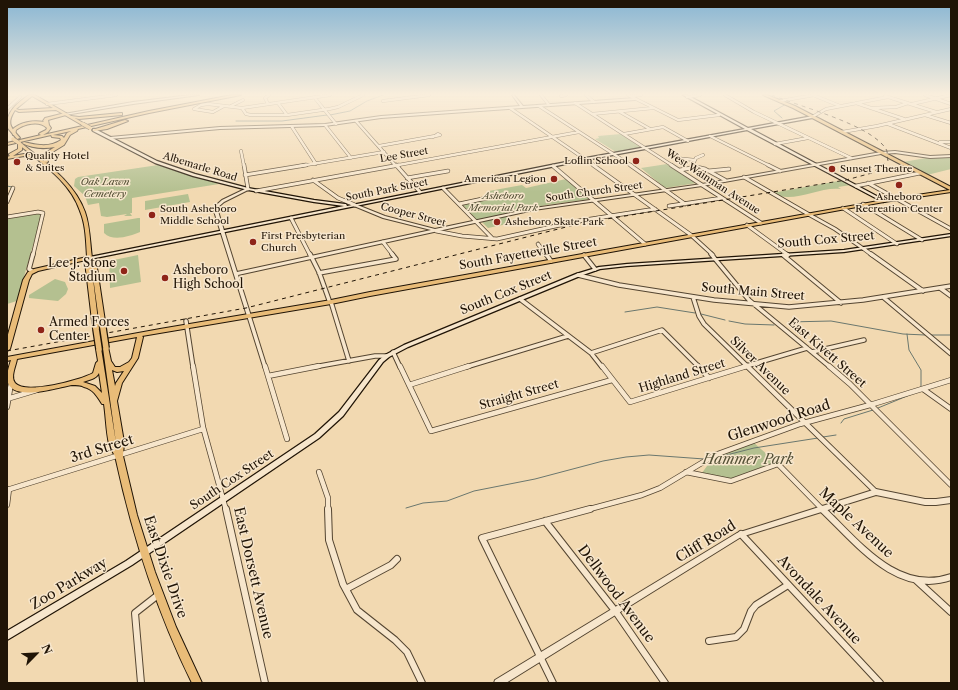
<!DOCTYPE html>
<style>
body{margin:0}
#map{position:relative;width:958px;height:690px;overflow:hidden;background:#f2d9b1;font-family:"Libre Caslon Text",serif}
canvas{display:block}
.frame{position:absolute;inset:0;border:8px solid #201406;pointer-events:none}
.north{position:absolute;left:16px;top:634px;width:40px;height:40px;-webkit-text-stroke:3px #f7e6cc;paint-order:stroke;rotate:66deg;font-size:11px;font-weight:700;line-height:16px;text-align:center;color:#201406}
.north::after{content:'';display:block;margin:auto;width:14px;height:18px;background:#201406;clip-path:polygon(50% 0,100% 100%,50% 72%,0 100%)}
</style>
<div id="map">
<canvas width="958" height="690"></canvas>
<div class="frame"></div>
<div class="north">N</div>
</div>
<script>
const ctx = document.querySelector('canvas').getContext('2d');
ctx.lineJoin = 'round';
function fill(path, color) {
  ctx.fillStyle = color;
  ctx.fill(path, 'evenodd');
}
function strokePath(path, color, width, dash) {
  ctx.strokeStyle = color;
  ctx.lineWidth = width;
  ctx.lineCap = dash ? 'butt' : 'round';
  ctx.setLineDash(dash || []);
  ctx.stroke(path);
}
function label(font, color, halo, rows, align = 'center') {
  ctx.font = font + ' "Libre Caslon Text",serif';
  ctx.lineWidth = 3;
  ctx.setLineDash([]);
  ctx.textBaseline = 'middle';
  ctx.strokeStyle = halo;
  ctx.fillStyle = color;
  for (const [text, x, y, turn = 0] of rows) {
    ctx.save();
    ctx.translate(x, y);
    ctx.rotate((+turn || 0) * Math.PI / 180);
    ctx.textAlign = isNaN(turn) ? turn : align;
    if (halo) ctx.strokeText(text, 0, 0);
    ctx.fillText(text, 0, 0);
    ctx.restore();
  }
}
const green = new Path2D(`
 M621,134L642,148L616,152L595,139L599,138L598,136Z
 M951,157V169L927,175L903,162L926,158Z
 M667,164L697,183L665,188L641,168Z
 M158,165L219,184L132,198V213H130L132,216H124L127,214L107,217L101,216L99,203L88,205L85,196L74,186L75,179L78,177Z
 M566,179L591,199L546,205L477,220L460,202L491,196L489,191L522,185L526,188Z
 M844,180L851,185L838,187L841,189C818,186 793,205 772,193Z
 M188,194L190,202L145,210V201Z
 M35,214H42L17,301L7,304V219Z
 M506,216L512,223L488,228L482,222Z
 M138,218H140V232C130,236 113,242 104,233V224Z
 M138,255L141,282L110,288L109,261Z
 M55,279L65,282L68,289L66,294L58,301L29,298V295Z
 M753,442L778,464L731,481L702,473L712,459Z`);
const stream = new Path2D(`
 M768,95L770,96
 M772,97L779,100
 M330,115L350,111L367,101L383,95
 M782,118L774,111L786,104
 M236,121H282L327,115
 M7,186L12,187
 M625,312L657,307L695,313
 M701,314L725,320
 M729,321L745,324L774,325
 M789,322L831,321L903,334L925,335
 M907,334L909,350L921,370V388
 M931,335H951
 M878,408L912,394
 M841,423L844,419L873,410
 M823,437L836,435
 M711,459L754,448L818,438
 M406,508L423,503L447,501L474,491L535,479L603,461L626,457L649,455L704,459`);
const minorFar4 = new Path2D(`
 M541,95L549,105
 M586,95L594,102
 M628,95L678,120L719,115
 M725,95L754,112L851,158
 M813,95L840,106
 M925,95L951,104
 M561,96L566,95
 M631,96L641,95
 M885,96L936,112
 M314,97L336,124
 M687,97L700,95
 M383,101L429,95
 M780,101L814,95
 M278,103L287,115
 M575,103L673,166
 M856,103L904,119
 M47,104L116,95
 M268,104L265,98L269,95
 M912,104L951,95
 M224,106L213,112L194,109L201,105L208,104L242,108L330,95
 M231,106L243,100
 M539,106L632,166
 M242,108L246,114L251,115H287L329,109L338,107L363,95
 M510,108L595,166
 M872,108L896,107L908,103
 M7,109L20,97
 M620,112L650,129
 M592,114L653,108
 M925,115L951,123
 M812,117L826,109L888,97
 M356,121L396,166
 M888,124L951,148
 M325,125L351,158
 M292,127L316,164
 M842,132L877,126L951,109
 M438,134L440,135L435,136Z
 M624,134L663,127L688,141
 M710,136L770,166
 M433,137L435,136
 M940,142H951
 M775,144L808,138
 M379,146L435,136
 M241,151L244,166
 M675,158L695,160
 M300,166L384,152
 M393,166L579,132
 M692,166L696,158L703,155`);
const minorFar3 = new Path2D(`
 M244,165L248,189
 M396,165L420,192
 M593,165L691,235L713,255
 M630,165L685,204
 M671,165L761,223
 M768,165L780,171
 M553,166L645,244
 M692,166L705,169L725,180
 M680,170L691,168L693,165
 M708,171L729,169
 M245,175L306,165
 M744,177L808,214
 M407,178L448,171
 M313,180L338,198L355,205
 M868,183L951,229
 M856,186L920,173
 M443,188L492,238
 M256,191L399,165
 M7,202L13,188
 M459,204L487,198
 M863,204L922,240
 M669,206L722,198
 M843,208L897,244
 M7,217L38,212L43,213L33,255
 M291,218L310,255
 M747,225L788,255
 M436,231L462,236L497,239L578,221L655,209
 M383,242L393,255
 M538,244L546,255
 M864,249L872,255`);
const minorFar2 = new Path2D(`
 M310,254L319,272L329,300
 M546,254L551,261
 M711,254L749,300L830,367
 M786,254L788,255
 M871,254L923,291
 M584,255L595,269
 M783,255L841,303
 M32,271L29,269L33,254
 M319,273L396,259L392,254
 M578,275L619,285L714,300L789,307L863,300L951,286
 M940,288L951,296
 M693,297L699,316L704,324L748,367
 M883,297L951,354
 M520,299L591,353L602,367
 M331,302L349,361
 M249,316L265,367
 M186,321L193,367
 M393,352L400,367
 M812,352L864,340
 M591,353L662,330L699,367
 M314,367L375,356H387
 M466,367L568,336
 M743,367L807,348`);
const minorFar1 = new Path2D(`
 M193,366L203,427L226,510
 M265,366L287,439
 M400,366L431,431L612,380
 M602,366L630,402L747,366
 M698,366L709,378
 M747,366L876,492
 M829,366L850,384L951,485
 M268,376L319,366
 M409,385L469,366
 M923,389L951,409
 M7,399L37,390
 M7,407L11,383
 M319,472L328,498V510
 M686,472L731,481L778,464L823,510
 M7,490L203,429
 M7,505L9,489
 M586,510L642,495L660,488L715,455L800,424L870,405L951,380`);
const minor = new Path2D(`
 M226,509L265,683
 M328,509L329,540L343,584L357,610L395,640L407,652L422,683
 M822,509C857,542 897,596 951,577
 M545,521L616,612L665,683
 M741,534L880,683
 M916,580L951,612
 M346,589L391,565L397,559
 M709,641L736,637L744,629L751,611L756,605L788,585
 M141,683L135,613L158,595
 M553,683L482,538L590,509`);
const tertiary = new Path2D(`
 M190,95H199L133,104L65,115L64,114L133,102Z
 M512,95H514L523,106L635,98L636,99L635,100L381,118L325,126L220,129L110,139L109,138L110,137L220,127L325,124L381,116L520,106Z
 M895,151L930,156L951,155V157L930,158L895,153L881,154L702,186L534,210L238,275L251,316L249,317L247,316L213,208L222,200L247,188L250,189L224,202L217,208L237,272L431,230L383,218L354,206V204H355L385,216L435,229L534,208L702,184L881,152Z
 M807,213H809L836,228L866,249L865,250H863L834,230L807,215Z
 M876,489L925,499H936L951,497V503L936,505H925L876,495L741,537L506,683H494L495,680L737,533Z`);
const secondary = new Path2D(`
 M683,95H687L748,128L813,116L814,117L812,118L751,129L886,201L883,202L747,130L586,160L90,259L88,258L90,257L344,206L314,202L248,190L193,176L155,163L93,131V129H95L157,161L195,174L248,188L314,200L345,204H346L347,206L586,158L745,129Z
 M951,234V236L844,252L627,266L600,269L580,276L408,347L389,357L383,362L343,416L319,438L132,565L7,640V631L126,561L315,434L339,412L379,360L385,355L404,345L576,274L599,267L627,264L844,250Z`);
const primary = new Path2D(`
 M29,95H35L85,124L82,125L56,110L19,112L15,110C6,124 11,127 20,138L17,139L7,127C6,112 17,103 29,95ZM32,96L53,108L19,110L16,109Z
 M763,95H767L795,106L951,187V192L884,202L370,296L331,304L142,336L143,337L138,358L122,383L117,401L124,442L123,456L137,515L155,572L176,627L202,683H192C157,612 133,538 116,460C115,454 111,450 109,444C106,431 106,417 104,404H102C97,396 93,389 84,387C81,385 76,385 72,385C58,387 10,404 7,379C7,372 9,366 11,360L7,361V357L160,329L331,300L370,292L884,200L950,190L793,108ZM137,337L132,358L129,362L120,367H115L111,361L108,347H104L103,348L116,443L101,348H97L96,349L98,361L96,363L93,373C81,380 25,395 15,383C10,377 16,366 17,359ZM112,370L117,372L124,371L116,383L115,386ZM99,373L102,393L95,386L83,382C89,380 96,379 99,373Z
 M18,142H20C44,162 74,181 85,212C90,226 90,243 92,258L96,261L106,328L103,330L100,328L91,262L99,329L96,331L93,329L85,262L86,260L38,271L32,274L29,280L10,349L7,351V338L23,280L28,272L34,269L87,257C86,242 86,225 80,211C70,181 41,163 18,144Z`);
const motorway = new Path2D(`
 M232,95H241L149,113L78,129L77,131L70,135L64,145L46,156L48,162L46,163L44,162L42,155L55,147C44,149 31,148 22,143L24,142C37,145 49,148 61,140L60,138L52,137L51,135L7,145V143L41,135L39,134L40,133L46,130L47,128C39,120 24,124 16,130L15,135H13L12,130C20,122 33,120 44,122L43,121L45,118L65,113H66V115L48,120L49,125L51,128L48,132L43,135L149,111ZM71,131L67,133L64,138L62,136L53,135Z
 M121,113H122V115L79,119L69,117L71,116L79,117Z
 M125,120L128,121L107,129L94,131L92,130Z
 M18,143L22,144V150L13,156L24,154L37,156V158L24,156L7,159V157L10,156L9,155V154L18,149Z`);
const rail = new Path2D(`
 M7,351L246,308L582,223L846,180L872,173L888,161C887,157 888,152 886,149C870,124 800,107 772,95`);
const primaryBridgeFar1 = new Path2D(`
 M83,124L90,128
 M13,139L19,143`);
const primaryBridge = new Path2D(`
 M103,328L106,348
 M96,329L99,349`);
const markers = [
 [636,161,4,"#8f2418"],
 [17,162,4,"#8f2418"],
 [832,169,4,"#8f2418"],
 [554,179,4,"#8f2418"],
 [899,185,4,"#8f2418"],
 [152,215,4,"#8f2418"],
 [497,222,4,"#8f2418"],
 [253,242,4,"#8f2418"],
 [124,271,4,"#8f2418"],
 [165,278,4,"#8f2418"],
 [41,330,4,"#8f2418"]
];
const farStreetnames = [
 ["Lee Street",404,155,-10],
 ["Albemarle Road",200,167,17],
 ["West Wainman Avenue",713,182,33],
 ["South Park Street",387,190,-11],
 ["South Church Street",594,192,-8],
 ["Cooper Street",413,215,15]
];
const farPoinames = [
 ["Quality Hotel",25,156],
 ["& Suites",25,168],
 ["Loflin School",628,161,"right"],
 ["Sunset Theatre",840,169],
 ["American Legion",546,179,"right"],
 ["Asheboro",899,197,"center"],
 ["Recreation Center",899,209,"center"],
 ["South Asheboro",160,209],
 ["Middle School",160,221],
 ["Asheboro Skate Park",505,222],
 ["First Presbyterian",261,236],
 ["Church",261,248]
];
const farParknames = [
 ["Oak Lawn",105,182],
 ["Cemetery",105,194],
 ["Asheboro",503,196],
 ["Memorial Park",503,208]
];
const streetNames = [
 ["South Cox Street",826,240,-5],
 ["South Fayetteville Street",528,254,-10],
 ["South Main Street",753,292,5],
 ["South Cox Street",506,293,-22],
 ["East Kivett Street",827,353,41],
 ["Silver Avenue",760,366,44],
 ["Highland Street",682,376,-17],
 ["Straight Street",519,395,-16],
 ["South Cox Street",232,480,-34]
];
const poiNames = [
 ["Lee J. Stone",116,264,"right"],
 ["Stadium",116,278,"right"],
 ["Asheboro",173,271],
 ["High School",173,285],
 ["Armed Forces",49,323],
 ["Center",49,337]
];
const nearStreetnames = [
 ["Glenwood Road",779,421,-18],
 ["3rd Street",102,449,-17],
 ["Maple Avenue",856,523,43],
 ["Cliff Road",706,542,-31],
 ["East Dixie Drive",165,567,71],
 ["East Dorsett Avenue",253,573,77],
 ["Zoo Parkway",69,584,-31],
 ["Dellwood Avenue",616,594,53],
 ["Avondale Avenue",819,600,47]
];
const nearParknames = [
 ["Hammer Park",748,460]
];
fill(green, '#b4c090');
strokePath(stream, '#6a776e', 1);
strokePath(minorFar4, '#544531', 3.5);
strokePath(minorFar3, '#544531', 4.5);
strokePath(minorFar2, '#544531', 5.5);
strokePath(minorFar1, '#544531', 6);
strokePath(minor, '#544531', 8);
strokePath(tertiary, '#544531', 2);
strokePath(secondary, '#201406', 2.5);
strokePath(primary, '#201406', 2);
strokePath(motorway, '#201406', 2);
strokePath(minorFar4, '#f7e6cc', 2.5);
strokePath(minorFar3, '#f7e6cc', 3);
strokePath(minorFar2, '#f7e6cc', 3.5);
strokePath(minorFar1, '#f7e6cc', 4.5);
strokePath(minor, '#f7e6cc', 6);
fill(tertiary, '#f7e6cc');
fill(secondary, '#f7e6cc');
fill(primary, '#e9bc78');
fill(motorway, '#e9bc78');
strokePath(rail, '#201406', 1, [4, 4]);
strokePath(primaryBridgeFar1, '#201406', 4.5, []);
strokePath(primaryBridge, '#201406', 8, []);
strokePath(primaryBridgeFar1, '#e9bc78', 3.5);
strokePath(primaryBridge, '#e9bc78', 5.5);
const sky = ctx.createLinearGradient(0, 0, 0, 192);
sky.addColorStop(0, '#89b6d3');
sky.addColorStop(0.49, '#f9eedc');
sky.addColorStop(1, '#f9eedc00');
ctx.fillStyle = sky;
ctx.fillRect(0, 0, 958, 192);
for (const [x, y, r, color] of markers) {
  const dot = new Path2D();
  dot.arc(x, y, r, 0, 2 * Math.PI);
  ctx.fillStyle = color;
  ctx.fill(dot);
  strokePath(dot, '#f7e6cc', 1.5);
}
label('10px', '#201406', '#f7e6cc', farStreetnames);
label('10px', '#201406', '#f7e6cc', farPoinames, 'left');
label('italic 10px', '#545036', '#f7e6cc', farParknames);
label('12px', '#201406', '#f7e6cc', streetNames);
label('12px', '#201406', '#f7e6cc', poiNames, 'left');
label('14px', '#201406', '#f7e6cc', nearStreetnames);
label('italic 14px', '#545036', '#f7e6cc', nearParknames);
</script>
